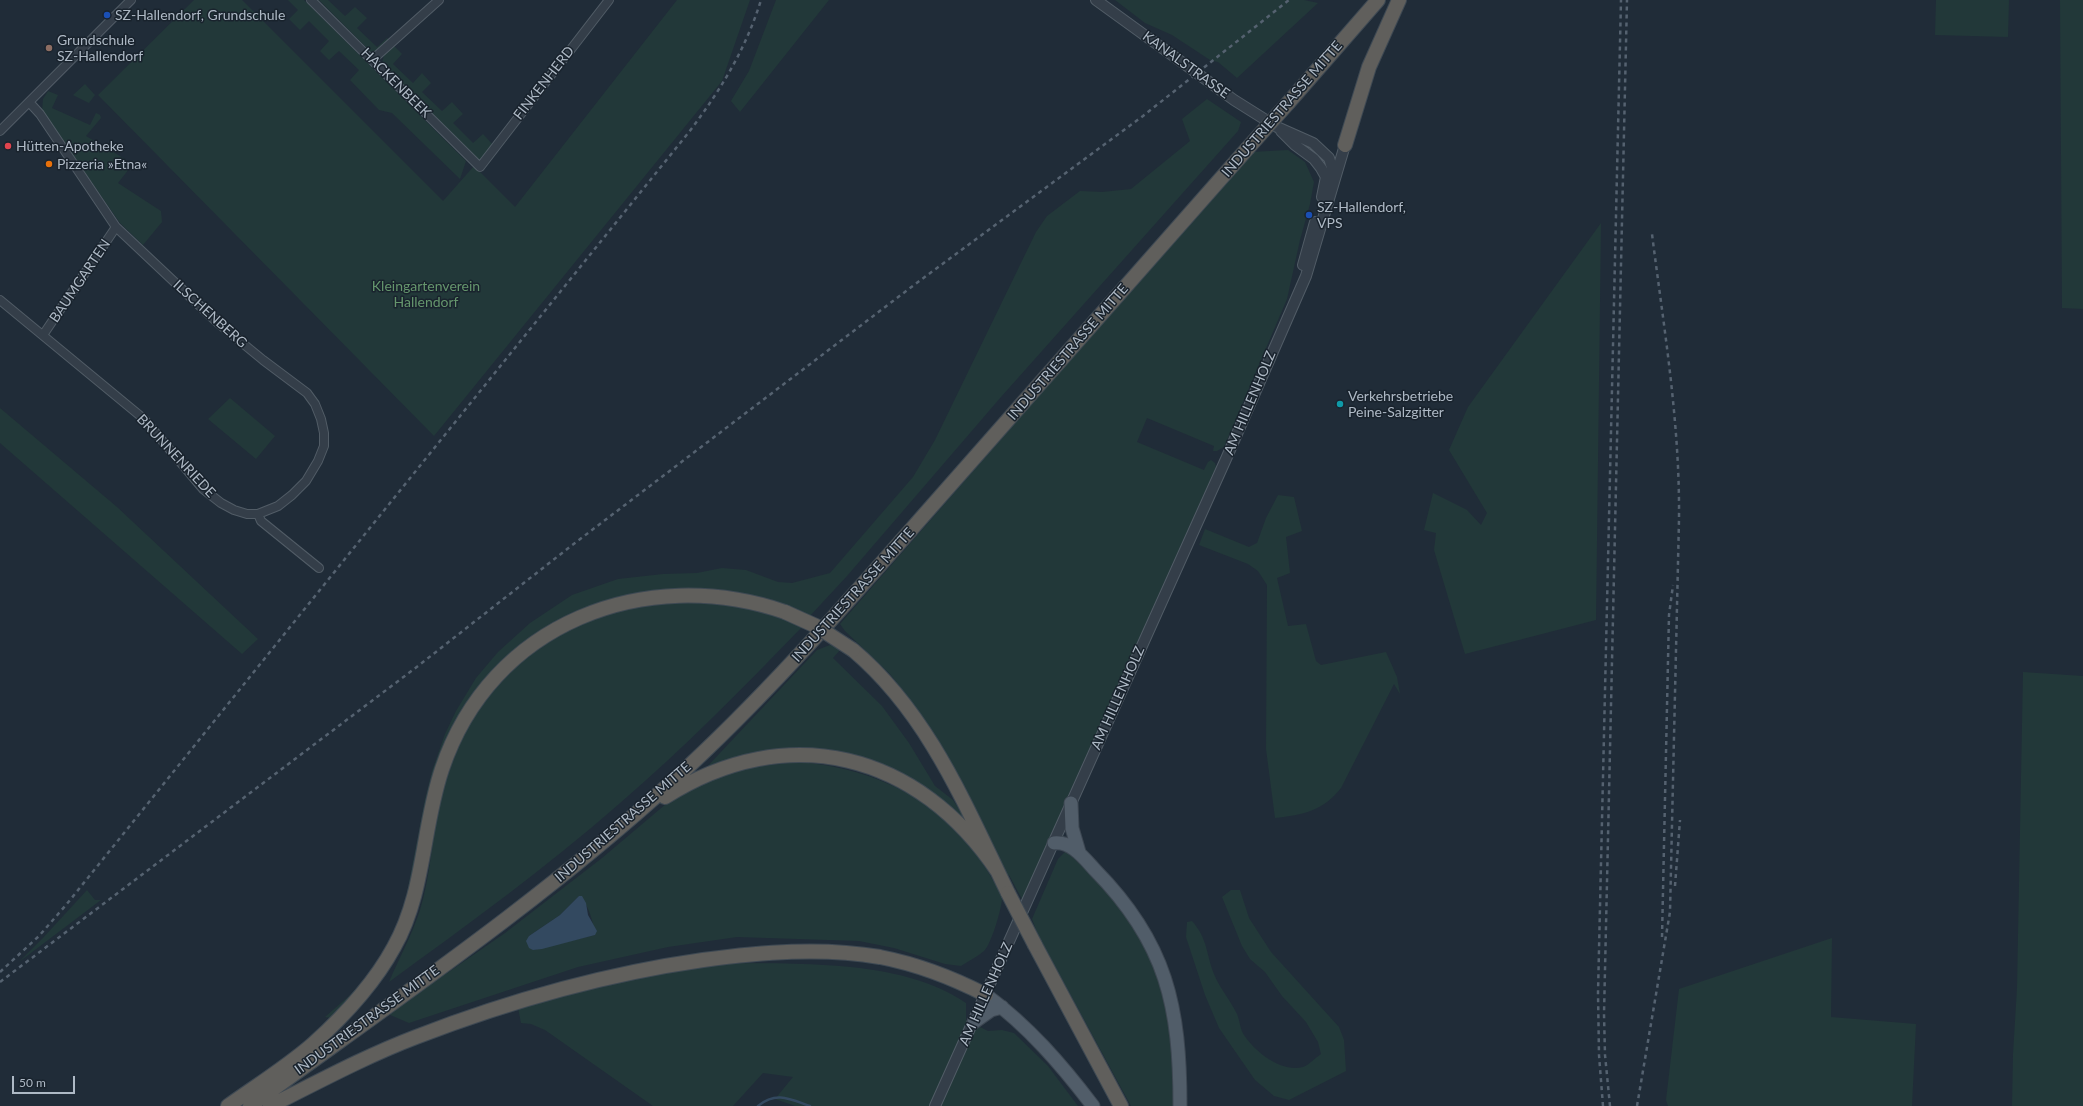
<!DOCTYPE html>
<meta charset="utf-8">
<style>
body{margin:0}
#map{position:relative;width:2083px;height:1106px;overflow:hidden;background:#202c38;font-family:Lato,sans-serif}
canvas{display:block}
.scale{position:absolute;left:12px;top:1076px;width:63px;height:18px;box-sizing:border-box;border:2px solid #aeb9c5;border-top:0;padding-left:5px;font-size:12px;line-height:14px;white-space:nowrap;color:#aeb9c5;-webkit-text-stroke:3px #19232d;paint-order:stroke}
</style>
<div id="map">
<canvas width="2083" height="1106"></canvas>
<div class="scale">50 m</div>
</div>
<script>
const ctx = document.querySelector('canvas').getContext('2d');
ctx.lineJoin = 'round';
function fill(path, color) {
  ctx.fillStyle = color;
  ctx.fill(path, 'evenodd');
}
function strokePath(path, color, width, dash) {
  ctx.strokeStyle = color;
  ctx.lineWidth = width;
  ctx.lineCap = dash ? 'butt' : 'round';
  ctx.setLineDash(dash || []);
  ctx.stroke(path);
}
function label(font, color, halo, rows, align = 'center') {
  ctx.font = font + ' Lato,sans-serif';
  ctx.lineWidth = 3;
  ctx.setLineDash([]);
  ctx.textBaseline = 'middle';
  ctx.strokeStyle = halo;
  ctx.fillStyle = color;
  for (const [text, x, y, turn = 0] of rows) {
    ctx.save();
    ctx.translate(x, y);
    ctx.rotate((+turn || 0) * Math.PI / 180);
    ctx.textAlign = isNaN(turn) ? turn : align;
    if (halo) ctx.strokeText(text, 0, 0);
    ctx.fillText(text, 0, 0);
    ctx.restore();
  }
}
const green = new Path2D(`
 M194,0H242L443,201L474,166L515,207L677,0H750L722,81L434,436L98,95Z
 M288,0H304L466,161L460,179L392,113L379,110L350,80L359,70L339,51L329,60L320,51L329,41L309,21L300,30L289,19L298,10Z
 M319,0H328L345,16L355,7L367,18L357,28L377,47L387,38L392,43L376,57Z
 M776,0H829L740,112L731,101L749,71Z
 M1115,0H1304L1318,3L1237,78L1218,62L1210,60L1172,35L1145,23Z
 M1936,0H2009L2008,37L1935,35Z
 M2060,0H2083V309L2062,308Z
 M394,46L402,54L393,64L413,83L422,73L431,83L422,92L442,111L452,102L463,114L453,123L473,143L483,134L495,147L482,163L382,63L384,55Z
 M85,84L95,95L89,103L73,95Z
 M48,91L58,95L52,108L90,125L96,113L100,115L101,118L86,136L125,159L129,164V169L118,183L161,211L162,222L143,245L120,223L42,111L43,99Z
 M1207,99L1241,122L1238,131L1001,397L847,576L809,617L735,593L699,589L645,593L627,596L575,614L467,708L408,908L371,977L331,1018L325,1017L350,995L369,974L391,940L404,908L425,799L432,771L445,734L456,711L476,678L498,652L530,623L572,595L618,579L663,574L697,573L722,568L746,570L778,582L792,583L830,573L913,477L935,440L1036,232L1047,216L1080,191L1102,192L1131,189L1190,141L1182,119Z
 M1288,150L1305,162L1314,182L1310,204L1300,240L1287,299L1224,447L1217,451H1213L1214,446L1147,418L1137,442L1204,470L1208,462L1211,460L1215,463L1216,467L1064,805L1023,901L1009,875H1007L907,699L908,697L890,674L845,631L840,624L1251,152Z
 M1601,223L1596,620L1465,654L1434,550L1436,533L1424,530L1433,493L1467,510L1481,525L1487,513L1449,450L1468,407Z
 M230,398L275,436L256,459L208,419Z
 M0,408L117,507L258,639L242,654L0,443Z
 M1278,495L1294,497L1302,531L1286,537L1290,573L1277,578L1288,626L1306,624L1316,661L1321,665L1386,652L1397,677L1400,694L1394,684L1341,788C1323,811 1303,815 1275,818L1266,749L1267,585L1258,571L1248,564L1199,545L1205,529L1249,547L1257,543L1266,518Z
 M671,600L759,608L802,627C743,688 683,749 619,804C546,868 467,925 389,982C399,958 412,935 420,910C431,874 432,836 440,800C457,721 512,654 586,622C613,610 642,606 671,600Z
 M830,645L841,649L833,658L882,706L909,743L935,786L953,800L978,838L967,825L836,754L703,771L817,650Z
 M2023,672L2083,676V1106H2012L2013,1054L2017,988Z
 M799,762C837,765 875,775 909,794C945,815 974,845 994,882C997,886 1002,893 1002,898C1002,908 991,945 984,951C977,957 968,961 961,966L945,964L894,948L859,941L737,937L668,947L578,967L409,1023L388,1014L505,933L602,858L673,798L705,780L742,768ZM579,896C589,905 593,921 595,935L533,950L529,936L560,915Z
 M1066,851L1103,886L1138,929L1165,990L1178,1106H1131L1038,935L1032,919L1058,859Z
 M87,890L95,900H101L19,962L42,939Z
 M1231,890H1240L1249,918L1271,952L1339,1027L1344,1040L1346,1071L1289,1100L1274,1096L1255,1080L1219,1028L1205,995L1186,937L1187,922L1192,921C1208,939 1206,954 1214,974C1220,989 1231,1001 1237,1014C1240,1021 1240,1029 1244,1035C1255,1052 1282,1073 1303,1067C1309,1065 1315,1058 1321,1054L1318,1042L1306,1022L1282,996L1265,972L1250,959L1242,946L1222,897Z
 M1832,938L1831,1017L1916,1024L1912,1106H1668L1666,1100L1679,989Z
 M715,963C791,964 902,958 966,1003V1020L988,1031L1002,1030L1014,1033L1048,1066L1078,1106H795L775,1099L793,1077L763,1073L733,1106H653L545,1030L531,1024L521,1023L518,1008L584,985Z`);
const water = new Path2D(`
 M579,896H582L586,903L588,915L597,931L595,935L542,949L533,950L529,948L526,941L529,936L560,915Z`);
const stream = new Path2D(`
 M758,1106C776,1091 790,1099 810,1106`);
const minor = new Path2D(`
 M311,0L480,167L609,0
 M372,60L439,0
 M0,131L131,0
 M0,300L144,419L203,489L221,503L234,510L247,514H258L278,506L292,495L306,481L318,461L324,446V433L321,419L315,404L307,393L263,360L218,323L116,227L40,114L29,102
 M43,335L116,227
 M258,514L261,521L319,568`);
const tertiary = new Path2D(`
 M1096,0L1234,100L1277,127L1313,143L1329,158L1335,177
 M1281,131L1295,145L1314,159L1321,168L1326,177L1322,197
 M1303,265L1315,222
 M935,1106L1226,459L1306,276L1345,145`);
const primary = new Path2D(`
 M1071,803L1072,828L1079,852
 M1054,843C1071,841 1084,858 1095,870C1167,943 1180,1007 1180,1106
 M986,995C1029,1027 1061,1064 1093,1106
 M974,1022L991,1010L1002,1007`);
const trunk = new Path2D(`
 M1289,102L1378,0
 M1345,145L1369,67L1399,0
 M853,650C929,714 966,807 1008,893
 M665,797C788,719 919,753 998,872
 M1035,945L1121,1106
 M228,1106C256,1086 288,1066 313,1044C344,1016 374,984 394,947C425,892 422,828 442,769C491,623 645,564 785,612
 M250,1106C394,1001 543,900 675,779C765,697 844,606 924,515C1032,394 1139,271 1247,149
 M270,1106C318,1082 366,1056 416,1037C509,1001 605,974 703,960C762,952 821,947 880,957C916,964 953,978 986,995`);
const rail = new Path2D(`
 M1675,886L1680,820
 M1662,937L1669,615L1673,585
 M0,972L39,936L66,905L689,132C720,91 746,49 761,0
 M0,982L418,666L571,546L914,285L1143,116L1289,0
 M1603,1106L1599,1055L1598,993L1621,0
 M1610,1106L1605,1055L1604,1014L1627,0
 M1637,1106L1670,912L1679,519C1680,423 1664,329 1652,234`);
const trunkBridge = new Path2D(`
 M1247,149L1289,102
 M785,612L816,626L853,650
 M1008,893L1035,945`);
const markers = [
 [107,15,4,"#1a4fb4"],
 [49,48,4,"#8d6e63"],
 [8,146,4,"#e0444e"],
 [49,164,4,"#e8710a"],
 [1309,215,4,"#1a4fb4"],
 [1340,404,4,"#0f9aa8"]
];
const poiNames = [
 ["SZ-Hallendorf, Grundschule",115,15],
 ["Grundschule",57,40],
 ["SZ-Hallendorf",57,56],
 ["Hütten-Apotheke",16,146],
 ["Pizzeria »Etna«",57,164],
 ["SZ-Hallendorf,",1317,207],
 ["VPS",1317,223],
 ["Verkehrsbetriebe",1348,396],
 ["Peine-Salzgitter",1348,412]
];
const streetNames = [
 ["KANALSTRASSE",1186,65,36],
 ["HACKENBEEK",396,83,45],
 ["FINKENHERD",544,83,-52],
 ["INDUSTRIESTRASSE MITTE",1282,109,-49],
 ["BAUMGARTEN",80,281,-56],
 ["ILSCHENBERG",210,314,42],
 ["INDUSTRIESTRASSE MITTE",1068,352,-49],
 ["AM HILLENHOLZ",1250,403,-67],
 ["BRUNNENRIEDE",176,456,47],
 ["INDUSTRIESTRASSE MITTE",853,595,-48],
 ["AM HILLENHOLZ",1118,698,-66],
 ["INDUSTRIESTRASSE MITTE",623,822,-41],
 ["AM HILLENHOLZ",986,994,-66],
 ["INDUSTRIESTRASSE MITTE",367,1020,-36]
];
const parkNames = [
 ["Kleingartenverein",426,286],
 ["Hallendorf",426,302]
];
fill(green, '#223839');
fill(water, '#334960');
strokePath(stream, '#334960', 2.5);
strokePath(minor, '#515c66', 10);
strokePath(tertiary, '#515c66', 12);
strokePath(primary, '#3d4752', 15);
strokePath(trunk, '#3e4953', 16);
strokePath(minor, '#343e49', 8);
strokePath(tertiary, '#343e49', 10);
strokePath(primary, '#515d69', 13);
strokePath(trunk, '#605f5c', 14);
strokePath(rail, '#556270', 2.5, [4, 4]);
strokePath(trunkBridge, '#3e4953', 16, []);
strokePath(trunkBridge, '#605f5c', 14);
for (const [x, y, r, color] of markers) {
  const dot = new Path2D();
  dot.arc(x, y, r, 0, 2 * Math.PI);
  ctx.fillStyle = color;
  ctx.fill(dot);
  strokePath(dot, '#19232d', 1.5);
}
label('14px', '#aeb9c5', '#19232d', poiNames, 'left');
label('14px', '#aeb9c5', '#19232d', streetNames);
label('14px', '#65966d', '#19232d', parkNames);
</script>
